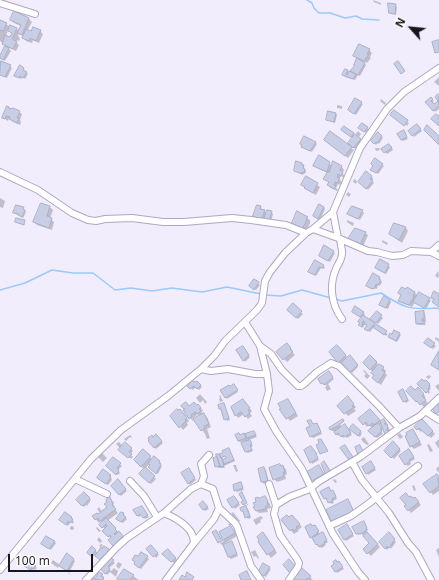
<!DOCTYPE html>
<style>
body{margin:0}
#map{position:relative;width:439px;height:580px;overflow:hidden;background:#f2edfd;font-family:"Open Sans",sans-serif}
canvas{display:block}
.north{position:absolute;left:391px;top:8px;width:40px;height:40px;-webkit-text-stroke:3px #fdfdfd;paint-order:stroke;rotate:297deg;font-size:11px;font-weight:700;line-height:16px;text-align:center;color:#17141c}
.north::after{content:'';display:block;margin:auto;width:14px;height:18px;background:#17141c;clip-path:polygon(50% 0,100% 100%,50% 72%,0 100%)}
.scale{position:absolute;left:8px;top:554px;width:85px;height:18px;box-sizing:border-box;border:2px solid #17141c;border-top:0;padding-left:5px;font-size:12px;line-height:14px;white-space:nowrap;color:#17141c;-webkit-text-stroke:3px #fdfdfd;paint-order:stroke}
</style>
<div id="map">
<canvas width="439" height="580"></canvas>
<div class="north">N</div>
<div class="scale">100 m</div>
</div>
<script>
const ctx = document.querySelector('canvas').getContext('2d');
ctx.lineJoin = 'round';
function fill(path, color) {
  ctx.fillStyle = color;
  ctx.fill(path, 'evenodd');
}
function strokePath(path, color, width, dash) {
  ctx.strokeStyle = color;
  ctx.lineWidth = width;
  ctx.lineCap = dash ? 'butt' : 'round';
  ctx.setLineDash(dash || []);
  ctx.stroke(path);
}
const shadow = new Path2D(`
 M373,0L381,3V5L374,2Z
 M395,5L397,7L396,15L391,14L390,13Z
 M14,13L29,19L32,22L27,31L32,32L40,31L43,34L39,43L33,40L32,43L26,41L24,37L19,33L18,36L20,38L19,41L16,40V42L19,45L16,51L7,47L11,51L5,61L0,58L6,47L3,43L0,41V21L6,24L10,27L17,29L19,31L21,26L14,23L11,20ZM8,30L12,34L11,38L6,36Z
 M369,50L372,53L370,57L371,58L367,63L362,61L366,65L360,76L358,75L355,80L345,77L343,75L346,70L350,73L352,69H354L358,59L355,56Z
 M2,62L12,68L7,78L0,75V67Z
 M20,67L25,71V72L28,74L25,79L22,77L21,79L17,77Z
 M439,77V86L434,82Z
 M381,99L386,103L385,105L380,101Z
 M431,99L434,101L432,103L434,106L439,101V109L435,112L427,102Z
 M361,103L363,104L356,115L351,111Z
 M337,105L342,106V109L337,108Z
 M9,108L11,110L19,112L22,114L20,120L21,122L20,125L13,122L9,118L8,121L3,118Z
 M394,111L409,123L407,126L393,116Z
 M336,114L337,115L335,123L327,120Z
 M419,127L422,131L414,137L413,135Z
 M367,128L369,129L366,133L361,130Z
 M344,131L355,135L358,131L361,134L359,137L356,134L355,135L362,142L355,149L349,143L353,138Z
 M404,132L408,139L403,141L401,140Z
 M378,134L383,138L379,144L378,143L376,145L372,141Z
 M325,140L351,148L354,150L348,158Z
 M315,142L317,144L312,152L304,148Z
 M391,146L393,150L387,154L383,149Z
 M375,148H379L380,150L376,151Z
 M319,156L332,166L342,167L344,170L342,173L345,176L344,178L341,176L339,179L342,182L340,185L338,184L336,188L338,190L337,191L331,188L328,185L329,183L325,179L328,173L317,168L315,165Z
 M302,164L306,171L305,174L304,173L303,175L295,171Z
 M382,165L384,166L378,174L373,171Z
 M366,173L373,178L372,181L374,183L368,190L361,184Z
 M306,178L320,187L316,195L305,188Z
 M354,179L357,181L356,184L353,182Z
 M348,192L351,194L349,197L346,195Z
 M0,198L5,201L3,208L0,207Z
 M42,204L50,207L53,210L50,218L54,222L52,230L37,225L34,222Z
 M261,207L262,210L267,213L271,212L273,214L271,222L256,218L254,216Z
 M324,207L325,209L320,220L316,218L314,216Z
 M23,208L26,212L23,218L14,213Z
 M362,211L364,213L360,220L350,215Z
 M307,218L310,220V224L305,231L293,223Z
 M347,220L354,223L353,226L347,222Z
 M395,224L406,228L408,231L402,243L395,238Z
 M365,233L368,235L363,247L352,241Z
 M382,240L388,243L387,245L382,242Z
 M333,252L335,253L330,262L322,258Z
 M315,261L325,267L324,269L321,268L316,276L311,273Z
 M381,261L390,267L386,274L378,270Z
 M438,271L439,276L438,278L435,276Z
 M379,278L382,282L380,286L378,285L377,289L369,287Z
 M254,280L260,285L256,290L252,288Z
 M414,292L418,296L429,299L431,300L426,309L415,302L412,307L402,303L399,300Z
 M390,300L391,302L388,309L382,306Z
 M293,305L303,314L298,319L288,310Z
 M377,312L383,318L378,324L372,319Z
 M424,312L425,314L426,321H423L426,325H419L417,324Z
 M355,313H363L365,314L363,317L388,334L386,336L374,327L370,332L367,330L368,325L365,323L363,328L361,326L362,318Z
 M399,334L401,335L397,342L389,337Z
 M436,337L439,339V342L435,339Z
 M429,339L436,346L433,349L426,343Z
 M287,344L293,351L292,352L295,355L287,362L277,352Z
 M337,346L348,358H352L358,367L352,373L343,363L341,365L338,362Z
 M244,349L250,357L245,362L244,360Z
 M370,357L378,364L375,368L377,369L383,368L386,371L385,373L387,375L381,385L376,381L373,372L364,363Z
 M364,370L370,376L367,379L364,376L366,374L363,371Z
 M329,372L334,379L328,384L331,389L327,391L325,387L327,386L322,383Z
 M429,375L431,377L428,379L426,377Z
 M426,381L431,386L429,387L431,388L429,391L430,392L429,394L419,384Z
 M197,382L202,387L199,390L196,387L193,390L189,386Z
 M439,384V391L435,386Z
 M235,387L238,392L227,399L226,397Z
 M408,391H421L426,398L424,399L428,403L424,407L421,404L420,405Z
 M404,392L409,401L406,403L404,401Z
 M200,394L207,402L205,404L203,400L200,403L196,398Z
 M220,395L223,401L220,402L219,399L220,398L219,396Z
 M348,398L356,407L354,409L356,411L348,416L339,406Z
 M288,400L298,416L290,421L281,410Z
 M224,405L230,420L227,421L220,409Z
 M247,405L252,411L250,413L252,416L248,419L244,414L238,418L236,415Z
 M183,406H198L201,408L203,411L201,412L207,417L211,427L207,429L210,438L207,439L205,434L195,419L193,421L190,418ZM198,414L200,416L193,420L192,419Z
 M183,413L189,421L187,423L188,425L183,430L172,416Z
 M373,413L380,422L384,420L386,422L390,431L388,436L382,423L379,426L383,430L381,431L383,434L377,438L370,431L373,429L369,425L367,427L360,419Z
 M422,420L435,434L431,438L422,430L421,432L415,427Z
 M339,423L342,428L347,427L352,435L347,438L345,436L343,438L340,434L338,436L334,431H332L330,429Z
 M318,425L322,434L313,438L311,436Z
 M353,426L362,433L360,437L352,431Z
 M413,430L422,445L414,449L411,446Z
 M254,432L257,437L249,440L253,446L251,447L253,451L248,453L246,452V441L240,442L238,441L241,436Z
 M400,433L403,437L400,439L397,435Z
 M130,435L132,437L131,438L130,437L126,441L124,439Z
 M156,435L163,443L156,449L149,441Z
 M364,437L369,444L367,445L363,442L361,439Z
 M439,439V449L435,443Z
 M119,442L123,446L125,443L133,451L130,454L133,457L131,459L120,450L121,449L116,444Z
 M393,443L401,451L394,459L385,451Z
 M429,444L432,449L433,451L430,452L427,445Z
 M229,449L235,461L224,466L225,468H218L214,459L219,457ZM225,455L227,459L222,461L221,456Z
 M143,451L153,460L161,463L160,465L162,466L158,474L150,467L151,465L149,464L145,469L156,479L151,484L140,474L144,469L135,460Z
 M314,451L319,460L312,464L311,462Z
 M410,452L415,459L410,462L411,464L408,466L400,456Z
 M102,453L107,458L103,462L98,457Z
 M113,458L122,466L118,470L120,473L118,475L107,465Z
 M372,464L376,470L368,475L367,473Z
 M233,465H236L238,471L236,472Z
 M319,466L325,476L315,482L313,480Z
 M439,466V473L436,469Z
 M282,467H283L286,469L287,474L285,475L286,479L277,482L274,479Z
 M264,469L266,470L269,482L264,484L262,482L259,470Z
 M190,471L196,480L190,485L182,473Z
 M110,475L112,480L108,485L100,480Z
 M437,475L439,478V491L433,495L431,492Z
 M335,479L337,482L335,483L333,480Z
 M118,481L127,491L121,496L112,486Z
 M240,484L244,490L237,492L235,490Z
 M414,485L416,490L414,491L412,486Z
 M329,488L332,492H333L335,493L337,499L333,501L334,503L331,504L328,500L325,499L322,492Z
 M84,493L91,500L87,506L86,505L84,507L77,500Z
 M265,497L270,504L271,508L267,509L268,512L259,513L255,509L260,499Z
 M110,498L114,503L113,504L115,507L114,508L118,513L107,521L125,539L117,548L109,540L111,538L103,531L105,529L101,525L103,523L101,521L99,523L93,516L100,513L97,509L99,507L102,512L108,507Z
 M410,498L414,499L415,498L421,505L411,513L409,510Z
 M236,499L240,505L235,509L228,500Z
 M205,504L209,509L205,511L200,505Z
 M248,504V505L245,506L248,509L251,518L248,519L242,511L246,507L244,506Z
 M143,508L149,517L145,519L142,515L139,517L137,515Z
 M233,512L240,521L239,522L231,514Z
 M123,514L127,519L123,523L119,521Z
 M261,516L263,518L260,520L261,522L256,525L253,520Z
 M71,517L74,522L72,524L71,522L68,526L62,521Z
 M295,519L302,527L298,530L299,531L294,534L283,520Z
 M364,522L368,530L367,531L368,534L380,547L371,556L364,549L370,543L363,535L361,534L358,535L357,534Z
 M231,523L232,524L230,526L234,530L237,536L222,545L220,543L224,541L222,539L219,542L216,531L222,540L231,527L228,524Z
 M70 528a2 2 0 1 1 4 0a2 2 0 1 1-4 0Z
 M315,526L320,535H324L328,542L325,544L326,545L322,548L318,546L313,538L311,537L313,527Z
 M97,527L101,531L99,532L96,528Z
 M348,527L354,536L346,541L339,531Z
 M389,534L396,542L391,549L390,547L387,550L380,542Z
 M266,536L277,553L271,558L259,542Z
 M99,537L102,541L100,543L103,545L101,547L99,546L101,544L97,540Z
 M54,541L56,543L51,550L44,545Z
 M233,544L238,556L231,559L229,557Z
 M151,546L159,555L156,558L148,549Z
 M104,547L110,552L102,561L95,555L93,557L88,553L92,548L98,553Z
 M439,548V557L436,550Z
 M168,550L177,560L174,563L164,554Z
 M255,550L259,558L258,559L256,556L254,557L251,552Z
 M67,554L75,561L69,573L72,576L68,573L69,572L59,565L58,568L51,563L53,560L60,565Z
 M147,557L149,559L141,569L137,566Z
 M110,558L115,563L109,568L111,571L114,568L118,571L116,577L110,572L107,575L101,567Z
 M118,562L122,564L119,569L116,566Z
 M340,564L344,569L337,573L332,566Z
 M26,567H35L37,568L35,570L33,569L32,571Z
 M269,568L271,569L266,577L261,574Z
 M302,570L313,580H293Z
 M100,573L104,577L103,578L104,580L92,579L93,578L95,579Z
 M133,576L139,580H120Z`);
const stream = new Path2D(`
 M307,0L312,3L314,8L319,13H330L345,18L356,16L362,19L379,20
 M0,290L25,283L52,270L73,273H93L115,290L131,288L152,291L172,288L202,292L227,287L261,294
 M265,295L281,296L302,290L331,298
 M335,299L342,301L381,293C404,308 409,310 437,308L439,309`);
const building = new Path2D(`
 M388,3L396,4L395,14L389,13Z
 M14,11L29,18L22,35L17,33L21,25L10,20Z
 M0,20L7,23L3,31L0,30Z
 M10,25L17,28L13,37V40L17,41L13,49L2,44L5,35L10,37L12,33L8,31Z
 M33,27L41,30L36,41L30,38L29,41L22,38L26,29L31,31Z
 M439,40V52L435,53L432,42Z
 M359,44L370,49L367,54H369L364,61L353,56Z
 M5,46L9,48L3,60L0,58V56Z
 M357,58L365,63L358,75L350,71L355,65H354Z
 M1,61L11,65L5,77L0,75Z
 M398,61L405,71L401,74L394,64Z
 M20,65L24,68L23,70L27,72L23,78L20,76L19,78L14,76Z
 M345,69L348,70L346,74L347,75L349,71L356,74L353,79L342,75Z
 M438,94L439,106L433,111L425,102L431,97L433,99L431,101L434,104L438,101L435,97Z
 M355,98L362,102L354,114L348,110Z
 M7,106L9,107V109L13,108L20,111L17,118H19L17,123L9,119L10,117L6,116L5,119L2,118Z
 M394,110L408,120L404,126L390,115Z
 M328,111L336,113L334,122L326,120Z
 M436,114L439,116V126L431,119Z
 M362,123L368,127L364,132L358,128Z
 M417,124L421,129L412,136L408,131Z
 M427,125L439,136V145L424,130Z
 M344,126L354,133L351,137L341,130Z
 M404,130L407,137L401,140L397,134Z
 M330,131L352,147L345,156L324,140Z
 M378,132L382,136L377,143L376,142L374,144L371,141Z
 M355,134L361,139L353,148L348,143Z
 M304,136L316,142L310,151L301,147L302,145L300,144Z
 M389,144L392,148L384,153L381,149Z
 M319,155L330,162L327,172L313,166Z
 M375,158L383,164L376,173L370,170L373,166L371,164Z
 M296,161L302,163V165H304L303,168L305,169L304,173L302,172V174L294,171Z
 M333,161L342,166L340,170L343,172L341,176L338,174L337,177L340,178L337,183L335,182L334,185L336,186L334,189L327,185L329,182L323,179L328,171L329,172Z
 M366,171L372,176L370,179L373,180L366,189L358,182Z
 M306,176L318,183L313,193L304,188L305,187L301,185Z
 M41,203L50,206L47,216L52,218L49,228L33,222Z
 M319,204L324,207L318,219L313,216Z
 M16,205L24,207L23,209L25,210L22,217L18,215V214L13,213Z
 M257,205L261,206L260,209L265,210L262,218H260V219L253,216Z
 M352,206L363,210L358,219L347,214Z
 M267,210L272,211L269,221L264,219Z
 M297,211L308,217L306,219L307,220L302,229L292,223Z
 M16,218L25,220L24,225L15,222Z
 M394,223L406,227L399,240L389,234Z
 M355,228L366,232L360,245L348,239Z
 M324,245L334,251L328,261L319,256Z
 M380,259L389,264L385,273L375,268Z
 M315,260L324,265L322,268L319,267L315,275L308,272Z
 M373,273L380,277L379,279L381,280L378,285L376,284L375,288L372,289L366,286Z
 M254,279L259,282L254,290L249,286Z
 M402,287L406,289L407,287L415,292L413,296L414,297L409,305L398,301L401,295L398,293Z
 M434,291L439,294V307L432,302L434,299L431,298Z
 M419,292L430,298L424,308L413,302Z
 M384,296L390,300L386,308L379,305Z
 M293,303L302,311L296,318L287,310Z
 M355,306L364,312L360,317L352,312Z
 M377,311L382,315L376,323L370,319Z
 M424,311V319H422V321H425V323L416,324L415,312Z
 M363,315L375,323L368,331L364,329L367,325L364,324L365,322L363,321L362,327L358,325L360,323L358,322Z
 M376,324L387,331L384,335L374,328Z
 M394,330L400,333L396,341L388,337L390,333L392,334Z
 M428,338L435,343L431,348L424,343Z
 M287,343L291,348L290,349L293,352L283,360L276,352Z
 M337,345L346,355L338,363L329,352Z
 M243,346L249,355L243,361L236,350Z
 M439,351V370L431,365Z
 M350,355L358,365L350,372L341,363Z
 M370,355L377,362L370,370L363,363Z
 M379,364L384,367L382,370L385,372L378,383L372,378L374,375L371,373Z
 M329,371L333,377L324,385L323,383L321,384L318,379Z
 M422,379L424,381L426,380L430,384L429,385L430,386L428,388L429,390L426,393L417,384Z
 M193,381L195,382L197,381L201,385L197,389L194,386L190,389L187,386Z
 M234,384L238,390L225,398L220,390L229,385L230,386Z
 M411,386L415,390L418,387L424,394L422,396L426,400L420,405L417,401L416,402L406,391Z
 M403,389L408,400L403,402L398,392Z
 M348,396L354,404L352,406L354,407L344,414L337,406Z
 M243,399L250,408L248,410L250,413L245,417L241,412L235,416L231,407Z
 M288,399L296,413L286,419L279,409H281L278,404Z
 M186,402L189,406L194,402L197,405L198,404L201,408L199,409L201,411L197,414L195,412L191,415L192,416L189,419L183,410L185,409H184L181,406Z
 M224,403L229,418L224,420L221,409H219L218,405Z
 M439,403V412L436,414L432,408Z
 M177,409L178,410L180,409L187,418L185,420L186,421L179,428L170,416Z
 M370,409L380,420L374,425L373,423L369,426L366,422L363,425L358,419Z
 M204,413L209,424L204,426L205,428L201,431L193,419Z
 M343,419L344,421L340,424V425L330,430L329,428Z
 M384,419L386,423L384,424H387L388,428L387,429V431L390,430L391,432L385,435L380,421Z
 M422,419L433,431L428,436L419,428L417,430L414,427Z
 M311,420L313,424L317,423L321,432L310,437L306,428L310,426L307,421Z
 M378,423L382,428L380,429L382,431L375,437L368,431Z
 M345,424L351,433L344,437L343,435L341,437L338,433L336,435L334,432Z
 M353,424L361,431L358,436L349,429Z
 M413,429L420,442L410,447L405,436L407,435L406,433Z
 M254,431L256,435L247,438L245,434Z
 M239,433L240,435L244,433L246,438L238,441L235,435Z
 M156,434L162,441L154,448L148,441L149,440L148,438L152,435L153,437Z
 M321,439L328,451L320,454L316,445L319,443L318,440Z
 M250,440L252,444L250,445L252,450L245,452L241,443Z
 M393,441L400,449L391,458L384,451Z
 M125,442L132,448L129,452L132,454L128,458L118,450Z
 M345,445L353,457L349,460L340,448Z
 M360,445L363,451L358,455L355,447Z
 M311,446L317,454H316L318,458L310,463L304,450Z
 M229,448L234,460L224,464L222,460L226,458L225,456L221,458L219,454L223,453L222,451Z
 M143,449L151,456L141,467L134,460Z
 M409,449L414,457L409,460L410,462L405,465L399,456Z
 M216,454H219L221,458H222L224,466L221,467Z
 M154,456L160,461L159,463L161,464L156,474L148,467L150,465L148,464Z
 M113,457L121,463L117,468L119,470L116,475L106,466Z
 M217,457L220,466L215,467L213,458Z
 M324,461L331,472L326,475L321,464Z
 M371,461L375,468L366,474L362,467Z
 M280,464L281,466L283,465L285,472H283L284,476L273,480L269,468Z
 M319,465L324,474L312,481L307,472Z
 M145,467L155,476L149,483L139,474Z
 M264,467L268,481L261,482L258,469Z
 M189,468L195,478L188,484L181,473Z
 M103,469L111,475L109,476L111,477L106,484L97,478Z
 M437,474L439,477L438,479L439,486L430,493L423,484Z
 M118,479L126,489L119,495L111,486Z
 M241,482L243,488L234,491L233,485Z
 M329,487L331,491L333,490L336,497L332,499L333,501L328,503L326,498L324,499L320,492Z
 M84,492L90,498L84,505H83L82,506L76,500Z
 M242,492L247,503L243,505L241,502L243,501L239,494Z
 M406,493L409,497L411,496L413,498L415,497L419,502L408,511L404,506L406,505L400,498Z
 M234,496L239,503L232,508L227,500Z
 M265,496L268,501L267,502L268,505L265,507L266,509L256,511L253,507L255,506L253,503L256,502L255,498L258,497L259,498Z
 M110,497L113,504L112,505L116,509L100,521L98,518L95,520L92,516L97,513L98,514L107,507L104,504L107,502L106,500Z
 M348,499L354,512L332,523L326,510Z
 M203,501L208,507L203,510L199,505Z
 M142,506L148,515L143,518L140,514L137,516L133,510Z
 M246,506L250,516L245,518L243,511H241L240,508Z
 M65,512L72,517L71,518L73,519L70,523L68,521L66,525L59,520Z
 M121,512L124,513L123,515L126,517L121,522L116,519Z
 M287,515L289,517L292,515L300,524L296,527L297,528L294,531L293,529L290,531L281,520Z
 M106,518L116,528L115,529L117,531L114,534L115,535L119,531L123,536L113,546L108,540L111,537L110,535L108,537L102,531L107,526L106,524L102,528L99,525Z
 M364,521L367,528L366,529V531L360,534L359,533L356,534L352,527Z
 M311,524L312,526L315,525L319,531L317,532V534L310,538L305,527Z
 M347,524L353,534L344,540L338,530Z
 M231,526L235,533L218,543L212,532L216,530L221,539L222,538L219,532Z
 M263,532L275,550L267,555L258,542L259,540L257,537Z
 M323,532L327,540L324,542L325,543L319,547L317,544L316,545L312,538Z
 M367,532L378,544L367,554L363,549L369,543L363,536Z
 M389,532L395,539L389,548L387,546L385,549L379,542Z
 M46,536L55,541L49,549L41,544Z
 M232,541L237,554L230,557H228L223,545Z
 M151,545L158,553L153,557L146,549Z
 M92,546L96,550L91,556L87,553Z
 M104,546L109,549L105,556L104,555L100,560L95,556L101,547L102,548Z
 M168,549L176,558L171,562L162,554Z
 M141,552L148,556L139,568L134,564L135,562L132,560L135,555L138,556Z
 M67,553L74,559L67,571L59,566Z
 M110,557L114,560L108,566L110,569L105,574L99,567Z
 M289,559L296,567L290,573L283,565Z
 M27,560L36,566L33,569L31,568L30,570L23,565Z
 M336,560L337,562L339,561L343,567L335,572L331,566L334,564L333,562Z
 M263,563L270,567L264,576L258,573Z
 M302,568L311,576L309,579L308,578L305,580H292Z
 M124,569L134,575L130,580H119L117,579Z
 M247,571L251,580H241L239,575Z
 M99,572L103,574L101,576L104,578L102,580L91,579L93,577L95,578Z
 M187,572L194,577L192,580H179L182,575L185,577Z`);
const minor = new Path2D(`
 M0,3L35,14
 M0,172L38,190L72,213L88,220L96,221L105,219L132,218L163,222H184L232,218L251,220L286,225L306,233
 M333,212L338,238
 M313,229L338,238L368,251L377,252L392,256L403,255L411,251L431,252L439,245
 M340,239C340,244 343,250 342,254C342,259 338,264 336,269C329,285 331,304 342,319
 M431,252L439,256
 M245,322L260,346L267,374L269,391L264,409L276,431L302,469L333,534L358,572L365,580
 M260,346L271,354L282,370L298,386H301L304,384L317,372L331,363L339,366L379,406L399,428
 M201,369L211,371L228,369L255,374H267
 M425,411L439,420
 M352,462L362,480L389,513L408,543L416,552L431,580
 M75,479L107,494
 M130,481L144,496L157,517
 M201,484L204,476L201,464L209,455
 M269,484L276,505L274,514L280,535L297,559L299,563L298,567L289,580
 M276,505L289,497L310,489L318,482L360,457L399,428L420,416L439,398
 M164,513C176,518 194,528 194,543L166,580
 M329,526L351,516L368,504L418,466
 M194,543L214,519L219,508
 M0,570L91,459L121,430L168,396L201,369L214,356L225,341L257,310L262,303L265,281L270,272L285,253L306,233L313,229L333,212L360,148L387,109L404,92L439,68
 M86,580L116,548L127,538L164,513L191,489L201,484L213,489L219,508L235,523L237,526L251,566L261,580`);
fill(shadow, '#0003');
strokePath(stream, '#9bc9fb', 1.5);
fill(building, '#c9cee7');
strokePath(building, '#abb0c8', 1);
strokePath(minor, '#afa7bf', 8);
strokePath(minor, '#fff', 6);
</script>
